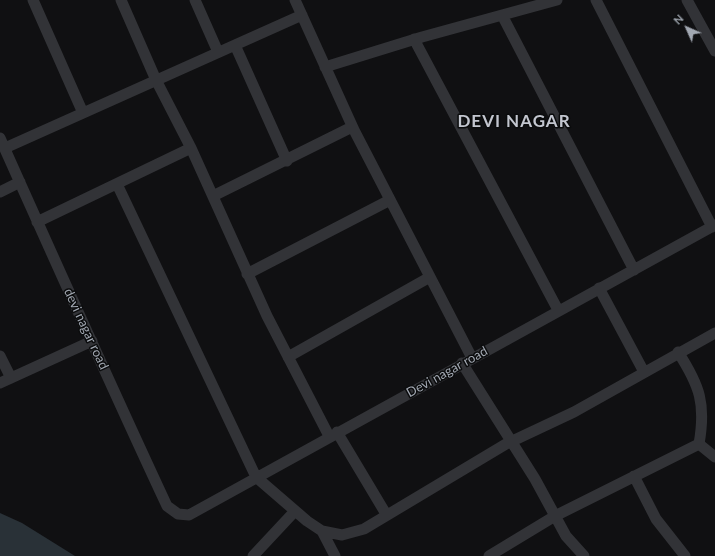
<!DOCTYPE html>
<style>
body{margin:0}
#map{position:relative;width:715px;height:556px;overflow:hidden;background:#101012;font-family:Lato,sans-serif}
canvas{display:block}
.north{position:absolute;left:667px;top:8px;width:40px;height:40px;-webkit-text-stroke:3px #0b0c0d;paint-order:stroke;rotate:315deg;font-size:11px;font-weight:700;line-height:16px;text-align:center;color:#a2a8b2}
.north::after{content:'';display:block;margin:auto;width:14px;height:18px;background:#a2a8b2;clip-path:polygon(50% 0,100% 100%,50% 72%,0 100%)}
</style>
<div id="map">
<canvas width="715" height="556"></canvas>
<div class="north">N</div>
</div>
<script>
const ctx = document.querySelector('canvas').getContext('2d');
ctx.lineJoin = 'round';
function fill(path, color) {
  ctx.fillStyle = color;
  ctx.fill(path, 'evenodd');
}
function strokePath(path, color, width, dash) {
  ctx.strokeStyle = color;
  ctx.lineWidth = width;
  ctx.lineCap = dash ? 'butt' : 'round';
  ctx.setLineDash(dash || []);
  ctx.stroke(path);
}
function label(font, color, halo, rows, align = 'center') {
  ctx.font = font + ' Lato,sans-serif';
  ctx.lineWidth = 3;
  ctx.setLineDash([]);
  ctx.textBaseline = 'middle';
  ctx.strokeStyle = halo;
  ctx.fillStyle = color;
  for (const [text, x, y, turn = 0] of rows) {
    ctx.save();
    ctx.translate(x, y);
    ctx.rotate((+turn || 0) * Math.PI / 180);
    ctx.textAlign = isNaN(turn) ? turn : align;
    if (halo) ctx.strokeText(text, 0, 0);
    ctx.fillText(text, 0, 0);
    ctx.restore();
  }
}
const water = new Path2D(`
 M0,513L22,523L75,556H0Z`);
const minor = new Path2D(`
 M33,0L83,113
 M121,0L156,80L191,148L267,316L329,436
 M195,0L218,52
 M295,0L354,130L472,358
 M596,0L712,227
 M687,0L715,51
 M502,15L634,270
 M414,39L558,310
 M235,45L287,161
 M325,67L422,37L557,0
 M0,138C55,261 110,384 167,506L178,514L189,515L715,225
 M5,148L302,15
 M117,184L256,477L307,521L322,531L342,535L364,529L506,444L574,412L715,333
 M0,192L20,182
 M213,196L352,127
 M37,222L191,148
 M247,274L390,200
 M599,288L644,372
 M678,352C700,386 706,404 699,444
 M0,356L11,378
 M288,357L430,277
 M462,363L535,479L566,536L584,556
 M0,383L92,341
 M337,432L386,514
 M634,476L656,519L685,556
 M322,531L335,556
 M253,556L295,511
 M489,556L555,516L699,444L715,457`);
const streetNames = [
 ["devi nagar road",86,329,65],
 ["Devi nagar road",447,372,-29]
];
const districtNames = [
 ["DEVI NAGAR",514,122]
];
fill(water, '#293137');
strokePath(minor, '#323337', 11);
label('13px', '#a2a8b2', '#0b0c0d', streetNames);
ctx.letterSpacing = '1px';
label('bold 17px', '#c3c6cf', '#0b0c0d', districtNames);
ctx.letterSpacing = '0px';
</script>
